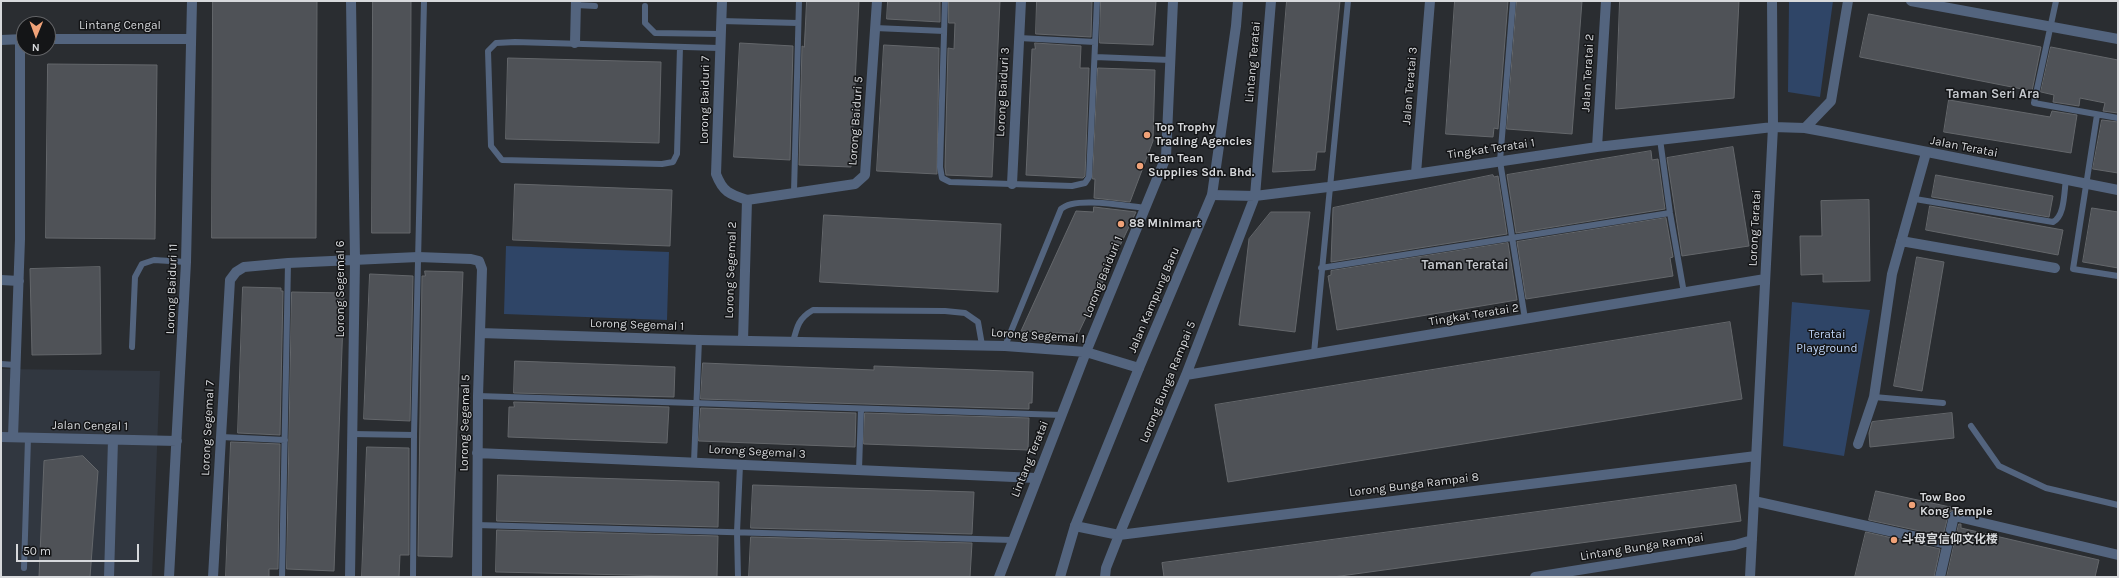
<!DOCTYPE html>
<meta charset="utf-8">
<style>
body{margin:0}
#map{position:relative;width:2119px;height:578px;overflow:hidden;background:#2a2d31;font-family:Karla,sans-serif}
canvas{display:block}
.frame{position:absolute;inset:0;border:2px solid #d7d9dc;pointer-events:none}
.north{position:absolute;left:16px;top:16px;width:40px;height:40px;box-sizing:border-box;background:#141517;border:1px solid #626366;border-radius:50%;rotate:181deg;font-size:11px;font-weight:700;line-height:16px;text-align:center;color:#d7d9dc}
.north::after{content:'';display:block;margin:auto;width:14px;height:18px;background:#f0a278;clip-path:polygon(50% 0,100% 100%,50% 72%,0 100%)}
.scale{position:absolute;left:16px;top:544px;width:123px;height:18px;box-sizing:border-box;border:2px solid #d7d9dc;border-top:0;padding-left:5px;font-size:12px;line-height:14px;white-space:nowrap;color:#d7d9dc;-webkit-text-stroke:3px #141517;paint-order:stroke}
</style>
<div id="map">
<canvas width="2119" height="578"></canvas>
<div class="frame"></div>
<div class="north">N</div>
<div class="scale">50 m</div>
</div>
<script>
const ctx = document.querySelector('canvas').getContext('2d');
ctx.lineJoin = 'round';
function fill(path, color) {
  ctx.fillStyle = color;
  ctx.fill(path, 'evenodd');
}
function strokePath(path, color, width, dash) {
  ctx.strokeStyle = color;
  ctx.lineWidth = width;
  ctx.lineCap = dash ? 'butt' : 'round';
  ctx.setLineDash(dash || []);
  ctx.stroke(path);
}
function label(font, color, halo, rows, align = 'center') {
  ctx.font = font + ' Karla,"Noto Sans SC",sans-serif';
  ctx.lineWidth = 3;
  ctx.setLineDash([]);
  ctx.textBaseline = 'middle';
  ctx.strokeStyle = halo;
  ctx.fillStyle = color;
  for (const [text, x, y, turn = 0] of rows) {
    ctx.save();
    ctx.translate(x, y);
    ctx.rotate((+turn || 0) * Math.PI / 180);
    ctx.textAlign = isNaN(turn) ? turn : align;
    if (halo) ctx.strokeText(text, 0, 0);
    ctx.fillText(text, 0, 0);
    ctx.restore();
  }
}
const built = new Path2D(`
 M1,369L160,371L152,577H1Z`);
const green = new Path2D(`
 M1789,1H1833L1820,97L1788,92Z
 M506,246L669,252L667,320L504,314Z
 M1792,302L1870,310L1844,456L1783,446Z`);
const building = new Path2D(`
 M213,1H317L316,238H212Z
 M373,1H411L410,233H372Z
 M807,1H859L851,167L799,165L802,46L804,47Z
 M888,1H940V22L887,19Z
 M949,1H1000L992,177L946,175L945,167L948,48L954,49L955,23H949Z
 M1037,1H1092L1091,37L1036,34Z
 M1101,1H1156L1153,45L1100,43Z
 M1287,1H1340L1325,152H1317L1315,170L1273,172Z
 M1455,1H1508L1498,129L1494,128L1493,137L1446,134Z
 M1517,1H1582L1572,134L1507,129Z
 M1620,1H1739L1734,98L1616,109Z
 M1869,14L2041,47L2032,91L1860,57Z
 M740,43L793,46L790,160L734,157Z
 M1035,43L1081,46L1080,68H1089L1085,176L1083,178L1026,175L1032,49H1035Z
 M884,45L939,48L937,174L877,171Z
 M2051,47L2118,60V113L2103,111L2105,103L2080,98L2079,106L2053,102L2054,95L2041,92Z
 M508,58L661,62L659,143L506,139Z
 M48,64L157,65L155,239L46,238Z
 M1098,68L1155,70L1153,141L1130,202L1094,198L1095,179H1093Z
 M1949,100L2050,117L2052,111L2077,115L2071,153L1944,132Z
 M2102,120L2118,122V173L2093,169Z
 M1733,147L1749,246L1682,256L1667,158Z
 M1651,151L1652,160L1658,159L1665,209L1516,233L1507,175Z
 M1493,175L1494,177L1498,176L1507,234L1331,262L1333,208Z
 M1936,175L2053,196L2049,217L1932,197Z
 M515,184L672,190L670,246L513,240Z
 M1869,200L1870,281L1823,282V274L1801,275L1800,236H1822L1821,201Z
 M1930,206L2063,230L2058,255L1926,230Z
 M1094,207L1136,212L1078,334L1021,331L1076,211L1093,212Z
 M2092,208L2118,212V268L2083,262Z
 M1271,212H1310L1295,332L1239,325L1249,239Z
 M824,215L1001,224L998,292L820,282Z
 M1666,218L1673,257L1670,258L1673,276L1526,299L1517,242Z
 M1508,243L1517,300L1337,330L1328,276L1331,275V271Z
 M1917,257L1944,262L1922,391L1894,386Z
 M100,267L101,354L32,355L30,269Z
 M425,271L463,272L452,557L418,556L422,276H425Z
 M370,274L413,276L410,421L364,419Z
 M243,287L281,288V291H283L280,435L238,433Z
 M292,292L344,293L334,571L287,569Z
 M1730,322L1742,399L1228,482L1215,405Z
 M515,361L675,367L674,397L514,393Z
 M703,363L874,370V366L1033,372L1032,403H1029V409L701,399Z
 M514,402L669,407L667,443L508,437L509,407H514Z
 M701,408L856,413L855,447L699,441Z
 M865,413L1029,418L1028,450L864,444Z
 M1952,413L1954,438L1870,447L1869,433L1872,422Z
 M231,442L280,444L278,569H269V577H226Z
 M367,447L409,448V555H400L399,577H362Z
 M83,456L98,471L90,577H39L44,461Z
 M498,475L719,482L718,527L497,521Z
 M753,485L974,492L972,534L751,528Z
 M1736,485L1741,521L1333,577H1164L1162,563Z
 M1876,491L1964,510V512L1955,510L1949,512L1943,536L1869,520Z
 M1959,524H1961V528L2099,560L2095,577H1947Z
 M497,530L718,536L717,577L496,572Z
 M1866,532L1940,549L1934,577H1855Z
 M751,537L972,543L970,577H749Z`);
const service = new Path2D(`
 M945,1L940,167L942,178L950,182L1072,186L1085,183L1089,177L1097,1
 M1513,1L1500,161L1525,319
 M2056,1L2034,103L2118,118
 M576,5L595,6
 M645,6V23L655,33L720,34
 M721,21L798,23
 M875,28L944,31
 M1019,38L1095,42
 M680,47L677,154L673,162L662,164L502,160L491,146L488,51L496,43L515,42L719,48
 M1095,57L1170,60
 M2097,115L2073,269L2118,276
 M1660,139L1670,213L1684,293
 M794,192L799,1
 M1915,199L2053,222C2065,216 2064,192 2066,179
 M1321,268L1670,213
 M793,342C797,326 799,318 813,310L945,311L965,313L978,322L982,345
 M1005,346L1061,209C1075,196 1125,206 1145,208
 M132,347L135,277L142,264L154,260L186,262
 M1314,353L1348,1
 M1,364L16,365
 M478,396L1062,415
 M1874,397L1943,403
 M1971,426L1999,466L2046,488L2118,505
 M352,434L414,435
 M221,437L285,440
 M694,462L699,340
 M859,470L861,409
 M476,525L1013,540
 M24,568L28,438
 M282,577L288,263
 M413,577L414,435L424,1
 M738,577L737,532L740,465`);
const pedestrian = new Path2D(`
 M1754,501L1948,544
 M1940,577L1954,516L2118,555`);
const minor = new Path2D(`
 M722,1L716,174C723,192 729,194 747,200L855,184L865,175L877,1
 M1911,1L2118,39
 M48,39H191
 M1,40L24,39
 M575,43L576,1
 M1805,128L1831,101L1848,1
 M1597,147L1606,1
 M1416,173L1430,1
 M1012,184L1021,1
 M1212,195L1255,196L1328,187L1597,147L1773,127L1805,128L1832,133L2118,190
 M1901,241L2055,268
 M1,280L19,281
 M480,333L699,340L1005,346L1086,352L1139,368
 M743,341L747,200
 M1186,375L1765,279
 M1,437L177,441
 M13,437L20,239V39
 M1858,444L1874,397L1892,274L1926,153
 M477,453L1036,478
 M1075,526L1119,535L1756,456
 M109,577L113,440
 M169,577L186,262L192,1
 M213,577L230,280L236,272L244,267L288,263L418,257L471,259L479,261L482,269L478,396L477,577
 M350,577L355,260L351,1
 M999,577L1086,352L1166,157L1173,1
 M1105,577L1106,568L1119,535L1186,375L1255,196L1271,1
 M1535,577L1735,545L1752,540
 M1750,577L1773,127L1772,1`);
const tertiary = new Path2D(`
 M1060,577L1075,526L1139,368L1212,195L1236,26L1238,1`);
const markers = [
 [1147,135,4,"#f0a278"],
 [1140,166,4,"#f0a278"],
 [1121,224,4,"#f0a278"],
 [1912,505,4,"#f0a278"],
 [1894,540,4,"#f0a278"]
];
const streetNames = [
 ["Lintang Cengal",120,26],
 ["Lintang Teratai",1253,62,-85],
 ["Jalan Teratai 2",1588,73,-87],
 ["Jalan Teratai 3",1410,86,-85],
 ["Lorong Baiduri 3",1003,92,-87],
 ["Lorong Baiduri 7",705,100,-89],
 ["Lorong Baiduri 5",856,121,-86],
 ["Jalan Teratai",1964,147,11],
 ["Tingkat Teratai 1",1491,149,-8],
 ["Lorong Teratai",1755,228,-87],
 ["Lorong Segemal 2",731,270,-88],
 ["Lorong Baiduri 1",1103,277,-68],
 ["Lorong Baiduri 11",172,289,-88],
 ["Lorong Segemal 6",341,289,-90],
 ["Jalan Kampung Baru",1154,300,-67],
 ["Tingkat Teratai 2",1474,315,-9],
 ["Lorong Segemal 1",637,325,2],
 ["Lorong Segemal 1",1038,336,4],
 ["Lorong Bunga Rampai 5",1168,382,-68],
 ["Lorong Segemal 5",465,423,-89],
 ["Jalan Cengal 1",90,426,1],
 ["Lorong Segemal 7",208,428,-87],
 ["Lorong Segemal 3",757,452,3],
 ["Lintang Teratai",1030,459,-68],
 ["Lorong Bunga Rampai 8",1414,485,-7],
 ["Lintang Bunga Rampai",1642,547,-9]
];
const poiNames = [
 ["Top Trophy",1155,128],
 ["Trading Agencies",1155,142],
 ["Tean Tean",1148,159],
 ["Supplies Sdn. Bhd.",1148,173],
 ["88 Minimart",1129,224],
 ["Tow Boo",1920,498],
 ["Kong Temple",1920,512],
 ["斗母宫信仰文化楼",1902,540]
];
const parkNames = [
 ["Teratai",1827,335],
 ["Playground",1827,349]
];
const neighbourhoodNames = [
 ["Taman Seri Ara",1993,94],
 ["Taman Teratai",1465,265]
];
fill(built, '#313740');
fill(green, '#2f4567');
fill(building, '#4f5257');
strokePath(building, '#64676b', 1);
strokePath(service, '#53647e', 6);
strokePath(pedestrian, '#53647e', 10);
strokePath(minor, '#53647e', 10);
strokePath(tertiary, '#53647e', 10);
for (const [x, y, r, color] of markers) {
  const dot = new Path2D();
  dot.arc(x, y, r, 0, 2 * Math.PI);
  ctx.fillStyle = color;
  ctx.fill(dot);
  strokePath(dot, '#141517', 1.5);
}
label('12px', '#d7d9dc', '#141517', streetNames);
label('bold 12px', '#d7d9dc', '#141517', poiNames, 'left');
label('12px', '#bdd3f6', '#141517', parkNames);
label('bold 13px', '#c3c6cb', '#141517', neighbourhoodNames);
</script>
